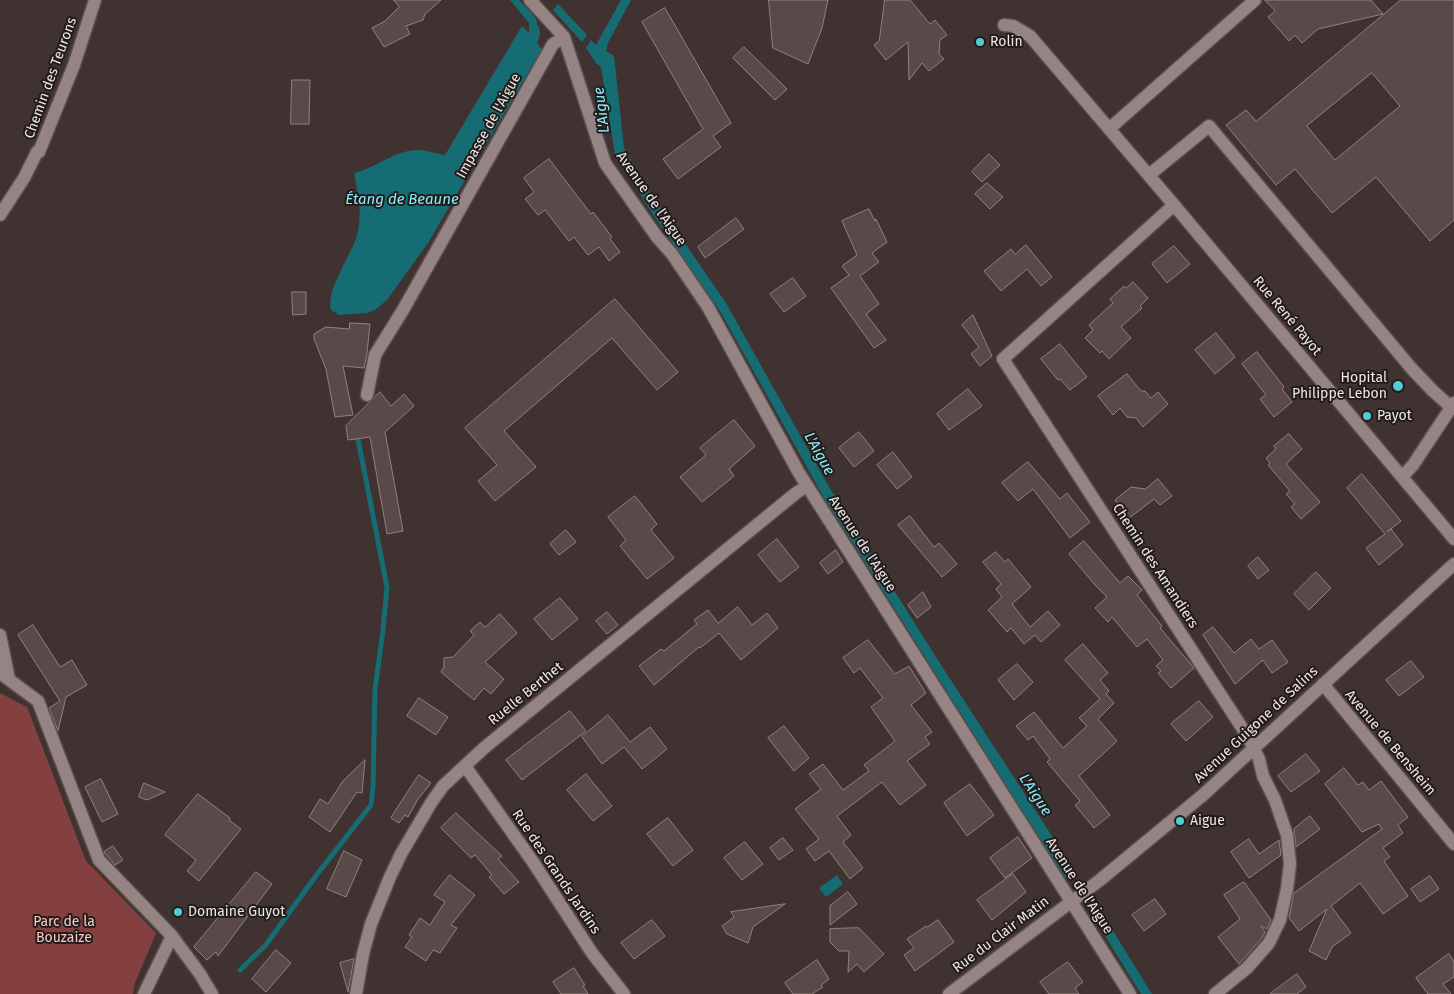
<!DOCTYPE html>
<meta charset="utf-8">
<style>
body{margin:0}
canvas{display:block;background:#403231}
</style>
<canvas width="1454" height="994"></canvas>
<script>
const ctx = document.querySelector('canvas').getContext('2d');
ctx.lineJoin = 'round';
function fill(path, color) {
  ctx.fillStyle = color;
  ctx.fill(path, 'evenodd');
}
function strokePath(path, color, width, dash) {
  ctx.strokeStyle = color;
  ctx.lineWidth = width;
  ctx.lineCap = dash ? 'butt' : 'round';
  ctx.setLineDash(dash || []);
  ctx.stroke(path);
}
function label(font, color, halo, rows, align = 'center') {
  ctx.font = font + ' "Fira Sans",sans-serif';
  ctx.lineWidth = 4;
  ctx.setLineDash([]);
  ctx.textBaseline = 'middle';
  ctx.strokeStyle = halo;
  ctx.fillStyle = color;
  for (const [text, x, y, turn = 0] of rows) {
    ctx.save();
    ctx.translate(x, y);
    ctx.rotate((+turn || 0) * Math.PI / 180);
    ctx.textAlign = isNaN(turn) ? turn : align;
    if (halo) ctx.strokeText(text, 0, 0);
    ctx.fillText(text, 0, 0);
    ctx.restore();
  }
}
const green = new Path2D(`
 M0,693L27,707L86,861L156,933L135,983L133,994H0Z`);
const water = new Path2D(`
 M510,0H516L539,27L540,35L537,43L542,49L428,243L387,300L375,310L367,313L339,315L331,310C325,289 354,253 358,231C362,212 358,192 354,173C376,168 395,150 418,150C427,150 436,154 445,155L522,26L529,33V23Z
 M621,0H631L608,43L606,51L614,56L624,148L647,188L726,303L829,487L941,665L1074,870L1065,878L823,496L720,311L654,216L615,154L601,67L596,63L586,48L591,40L596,45Z
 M558,4L587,35L582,42L553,10Z
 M837,875L843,884L826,897L819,888Z
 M1105,918L1152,994H1141L1097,923Z`);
const stream = new Path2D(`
 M516,0L534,20L535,28
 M240,970L265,946L315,877L371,805L373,787L375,690L383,630L387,587L358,439`);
const building = new Path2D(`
 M394,0H441L425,14L423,20L406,26L410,34L384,47L372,28L385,21L399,7Z
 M769,0H828L822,28L808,64L773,48Z
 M885,0H910L930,24L935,20L947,35L940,40L939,54L944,59L929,71L922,63L909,80L908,42L886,60L874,45L879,41Z
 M1265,0H1371L1383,14L1318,29L1302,43L1295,35L1289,41L1268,17L1275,11Z
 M1401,0H1454V220L1430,241L1376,177L1332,213L1295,169L1276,185L1226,125L1246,110L1256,121ZM1372,73L1400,106L1335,160L1307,126Z
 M665,8L731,123L713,136L721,147L678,179L663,159L703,129L642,22Z
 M744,47L787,89L775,100L733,58Z
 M292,80H310L309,124H291Z
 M989,154L1000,165L982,182L972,172Z
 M549,159L591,214L593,212L612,237L610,239L620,252L609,261L599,247L588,255L574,237L569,241L545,210L538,215L525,199L534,192L524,178Z
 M987,183L1003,197L990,209L975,194Z
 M869,209L875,221L876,219L887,242L872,253L879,262L860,276L879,304L866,314L886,340L874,348L831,288L849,275L842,266L857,255L842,221Z
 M736,218L744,229L705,258L698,247Z
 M1026,245L1052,277L1041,286L1027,269L1001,291L984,271L1011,249L1015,254Z
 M1174,246L1190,264L1167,283L1152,264Z
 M793,278L806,296L784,312L770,294Z
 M1133,282L1148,298L1140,306L1142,308L1121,327L1131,338L1109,359L1102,351L1100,353L1085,338L1093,330L1089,325L1113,303L1110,299L1124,286L1126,288Z
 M292,292H306V314L293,315Z
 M615,299L678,372L657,390L612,338L504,431L536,467L495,501L478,481L497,465L465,428Z
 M973,315L992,356L980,366L971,354L979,347L962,325Z
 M350,323L370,324L367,353L364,368L343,366L353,415L335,417L326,369L314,339V334L326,327L349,329Z
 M1216,333L1235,357L1215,374L1195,350Z
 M1060,344L1087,377L1070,390L1060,379L1058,380L1041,359Z
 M1257,352L1284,387L1282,389L1292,402L1274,417L1260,399L1266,395L1242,364Z
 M1127,374L1141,391H1145L1151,398L1158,392L1168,404L1143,427L1136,418L1127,417L1120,408L1113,415L1098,396Z
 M968,389L982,406L949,430L937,414Z
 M380,392L391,406L404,394L414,406L385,432L403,531L387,534L370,437L348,440L346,426Z
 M734,420L755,446L729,469L734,476L702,502L680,477L706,455L700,448Z
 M859,432L874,451L854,467L839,448Z
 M1289,434L1302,449L1286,464L1320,502L1301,519L1291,507L1295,504L1286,494L1290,491L1268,465L1270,463L1266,458L1276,449L1274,446Z
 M893,452L912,477L897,489L877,465Z
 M1028,462L1060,499L1067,493L1090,522L1070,538L1033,489L1018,501L1002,483Z
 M1362,474L1401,521L1387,532L1391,529L1403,545L1379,565L1366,548L1385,534L1347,488Z
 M1158,479L1172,496L1160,505L1154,499L1128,519L1115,500L1131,487L1145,489Z
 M635,496L657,524L651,530L674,558L647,579L620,546L626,540L608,517Z
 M910,516L934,547L939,543L957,564L942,577L898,525Z
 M566,530L576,542L559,555L550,544Z
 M777,539L799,567L780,582L758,555Z
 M1084,541L1120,583L1128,576L1142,590L1137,595L1162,626L1160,628L1194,668L1171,688L1158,673L1161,671L1156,666L1163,660L1147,639L1137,647L1112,617L1108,622L1095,608L1107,597L1095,585L1069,554Z
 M836,550L843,562L828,574L820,563Z
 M996,552L1005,562L1008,559L1031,587L1012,604L1030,627L1048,611L1060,625L1041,642L1035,635L1024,644L1011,628L1007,632L988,610L1002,597L996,589L1001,584L983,562Z
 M1258,557L1269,570L1258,579L1248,566Z
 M1316,572L1331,588L1309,610L1294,594Z
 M923,592L931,607L917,618L908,605Z
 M560,598L578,619L552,640L534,619Z
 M738,607L752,625L767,613L778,628L741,660L719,633L700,648L699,647L654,685L639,666L661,649L664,651L697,624L694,620L708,610L718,623Z
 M607,612L618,625L607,634L596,621Z
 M500,614L517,633L485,662L504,679L491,694L484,688L474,700L441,672L444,667V658L453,657L474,635L470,631L480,622L485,627Z
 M33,625L60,667L72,660L87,685L66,697L58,731L49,708L60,701L18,635Z
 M1213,627L1234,653L1251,639L1259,649L1272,640L1288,662L1272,673L1263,660L1235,684L1203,635Z
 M868,640L895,674L909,666L926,693L911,705L932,732L925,737L930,744L907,761L926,785L900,805L882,782L837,816L851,835L843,842L863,868L850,879L829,851L815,861L806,849L819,839L795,809L821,789L809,774L823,764L843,790L869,771L864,765L895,741L871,707L883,698L860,668L854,673L843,658Z
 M1083,644L1108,673L1100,680L1109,691L1106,694L1114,703L1098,719L1117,741L1079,776L1110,815L1094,828L1075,805L1080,801L1047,762L1050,759L1033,736L1028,740L1016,726L1034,712L1063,748L1087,726L1079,718L1100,699L1065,660Z
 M1411,661L1424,677L1399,696L1386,680Z
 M1017,664L1033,682L1014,700L998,680Z
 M419,698L448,717L436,735L407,716Z
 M1199,701L1213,717L1186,741L1171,724Z
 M570,711L586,731L522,780L506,760Z
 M608,715L630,742L650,727L667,749L642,769L624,747L602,764L582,737Z
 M784,726L809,758L794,771L768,738Z
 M1306,754L1320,771L1291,792L1278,776Z
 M365,760L362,793L357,792L330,832L309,817L320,799L328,804L343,781Z
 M1344,768L1358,785L1363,782L1369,790L1381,781L1408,817L1398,825L1403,833L1383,848L1390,857L1384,861L1408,896L1383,914L1360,883L1331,906L1351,933L1332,947L1326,960L1309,951L1327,909L1299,931L1289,918L1294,893L1382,829L1379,824L1362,832L1325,784Z
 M586,774L612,806L593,821L567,790Z
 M419,775L431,783L418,799L408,817L405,815L399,823L391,818Z
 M101,779L118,814L102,822L85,787Z
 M144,783L165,792L147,800L139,797Z
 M970,784L994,815L967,836L944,803Z
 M198,794L230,818L229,820L241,829L199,881L187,871L196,860L165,835Z
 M456,813L502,856L498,859L519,882L504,894L489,877L492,875L475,855L471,858L441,828Z
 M1310,816L1320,829L1296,847L1294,829Z
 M668,818L693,850L673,866L647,834Z
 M1018,837L1032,858L1005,878L990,858Z
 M783,838L793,850L779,860L770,848Z
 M1249,839L1259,854L1279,840L1281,855L1249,878L1231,852Z
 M745,842L763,864L742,880L724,858Z
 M113,846L123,860L115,865L104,852Z
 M344,851L362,860L346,897L327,889Z
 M256,872L272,884L218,956L216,952L207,960L194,947Z
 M1013,874L1026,892L992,920L977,900Z
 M450,875L475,895L451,925L457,928L440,953L433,950L426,961L405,947L412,937L409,935L420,918L430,925L445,902L434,895Z
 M1430,876L1439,889L1420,902L1411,889Z
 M1244,882L1271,920L1267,929L1261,926L1265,932L1262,938L1239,964L1218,937L1240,919L1224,895Z
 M848,892L857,904L830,925V906Z
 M1155,899L1166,914L1144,931L1132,915Z
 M785,904L753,927L748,943L727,934L722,926L734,917L731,912Z
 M652,920L665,936L634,959L621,943Z
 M938,920L954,942L915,971L904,955L914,948L907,939L926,926L927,927Z
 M859,928L884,954L864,972L857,964L848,972L849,951H839L830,942V929Z
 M276,950L291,963L266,992L252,979Z
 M1449,954L1454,961V977L1443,984L1451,994H1428L1416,978Z
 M354,959L348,992L340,963Z
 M817,960L829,979L821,985L823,987L812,994H793L785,983Z
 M1068,962L1083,982L1075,988L1079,994H1049L1040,982Z
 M574,968L585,985L583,986L588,994H561L553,982Z
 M1297,974L1306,987L1297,994H1270Z`);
const minor = new Path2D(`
 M530,0L564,37L605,163L657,237L672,254L708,307L799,473L1130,994
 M1004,25L1013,26L1030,36L1174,205L1454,539
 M1109,129L1255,0
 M1149,175L1209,126L1412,369L1433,391L1451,407
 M1174,205L1003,359L1248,737L1259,759L1263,776L1275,800L1287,835L1290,864L1287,889L1280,920L1269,943L1247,968L1215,994
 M0,215L24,178L37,152H39L74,65L95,0
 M367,395L375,355L403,310L553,44L564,37
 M1402,477L1413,465L1454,403
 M0,635L9,679
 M0,673L38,701L99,860L172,936L200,974L212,994
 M1323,684L1454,844
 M465,766L533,862L592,953L624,994
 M144,994L172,936
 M356,994L363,954L371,924L390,877L401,854L431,803L443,786L484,748L796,493L807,486
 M949,994L1100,880L1203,795L1454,564`);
const markers = [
 [980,42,5,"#52ccd6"],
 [1398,386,6,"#52ccd6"],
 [1367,416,5,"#52ccd6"],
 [1180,821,5,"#52ccd6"],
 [178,912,5,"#52ccd6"]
];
const poiNames = [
 ["Rolin",990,42],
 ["Hopital",1387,378,"right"],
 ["Philippe Lebon",1387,394,"right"],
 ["Payot",1377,416],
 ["Aigue",1190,821],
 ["Domaine Guyot",188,912]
];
const streetNames = [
 ["Chemin des Teurons",51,78,-70],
 ["Impasse de l'Aigue",489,126,-61],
 ["Avenue de l'Aigue",651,199,55],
 ["Rue René Payot",1287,316,50],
 ["Avenue de l'Aigue",862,544,57],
 ["Chemin des Amandiers",1155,566,57],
 ["Ruelle Berthet",526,694,-39],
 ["Avenue Guigone de Salins",1256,725,-43],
 ["Avenue de Bensheim",1390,743,50],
 ["Rue des Grands Jardins",556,872,56],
 ["Avenue de l'Aigue",1079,886,57],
 ["Rue du Clair Matin",1001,935,-37]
];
const parkNames = [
 ["Parc de la",64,922],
 ["Bouzaize",64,938]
];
const waterNames = [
 ["L'Aigue",602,110,-97],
 ["Étang de Beaune",402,200],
 ["L'Aigue",819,454,61],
 ["L'Aigue",1035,795,57]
];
fill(green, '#84403e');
fill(water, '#166c73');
strokePath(stream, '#166c73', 5);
fill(building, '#594a49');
strokePath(building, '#91807f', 1);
strokePath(minor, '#5b4f4e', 15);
strokePath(minor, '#958483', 12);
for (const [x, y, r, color] of markers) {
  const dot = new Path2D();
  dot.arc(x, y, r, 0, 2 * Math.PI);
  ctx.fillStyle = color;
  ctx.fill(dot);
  strokePath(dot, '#221b1b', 2);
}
label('14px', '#f0e7e6', '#221b1b', poiNames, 'left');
label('14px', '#f0e7e6', '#221b1b', streetNames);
label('14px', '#fec7c3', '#221b1b', parkNames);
label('italic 15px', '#8aeef7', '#221b1b', waterNames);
</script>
